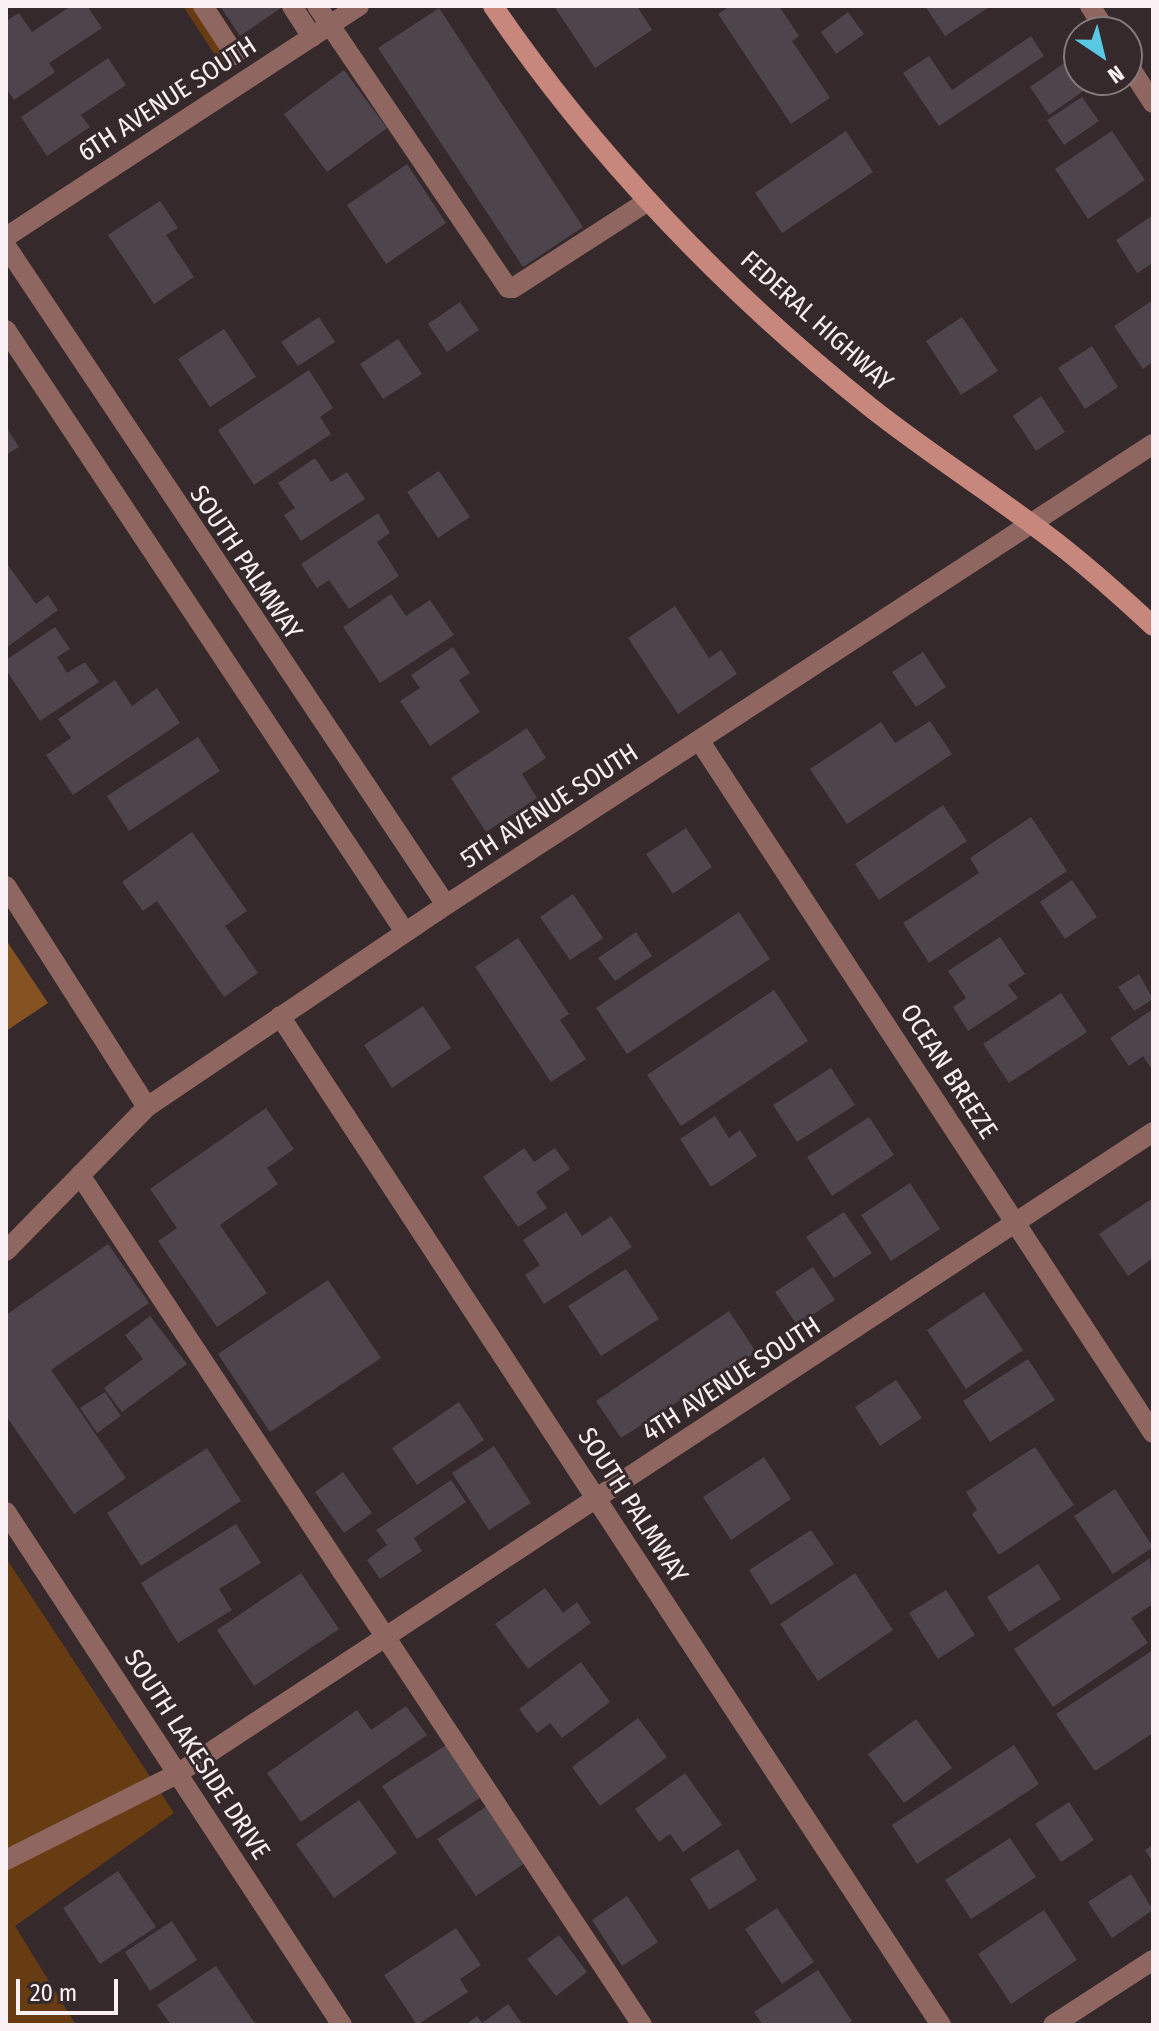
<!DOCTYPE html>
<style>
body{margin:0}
#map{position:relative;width:1159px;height:2031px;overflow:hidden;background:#36292c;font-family:"Fira Sans Condensed",sans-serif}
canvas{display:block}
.frame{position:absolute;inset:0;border:8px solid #f8f0f2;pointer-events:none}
.north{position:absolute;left:1063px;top:16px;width:80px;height:80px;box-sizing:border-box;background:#36292c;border:2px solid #84797b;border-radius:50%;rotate:145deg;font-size:22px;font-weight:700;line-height:32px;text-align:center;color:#f8f0f2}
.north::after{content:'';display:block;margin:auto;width:28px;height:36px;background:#59c8e4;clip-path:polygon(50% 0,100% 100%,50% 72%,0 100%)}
.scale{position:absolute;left:16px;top:1979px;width:102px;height:36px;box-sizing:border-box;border:4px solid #f8f0f2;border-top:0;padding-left:10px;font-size:24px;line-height:28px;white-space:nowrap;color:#f8f0f2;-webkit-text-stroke:6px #36292c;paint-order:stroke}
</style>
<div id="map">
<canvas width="1159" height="2031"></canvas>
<div class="frame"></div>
<div class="north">N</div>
<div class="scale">20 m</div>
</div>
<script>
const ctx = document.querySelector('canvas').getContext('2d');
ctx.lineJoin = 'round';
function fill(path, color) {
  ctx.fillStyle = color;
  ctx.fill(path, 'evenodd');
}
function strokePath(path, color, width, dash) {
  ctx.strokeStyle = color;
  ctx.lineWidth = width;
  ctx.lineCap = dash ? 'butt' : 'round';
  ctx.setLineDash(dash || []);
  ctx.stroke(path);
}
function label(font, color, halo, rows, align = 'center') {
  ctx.font = font + ' "Fira Sans Condensed",sans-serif';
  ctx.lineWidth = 6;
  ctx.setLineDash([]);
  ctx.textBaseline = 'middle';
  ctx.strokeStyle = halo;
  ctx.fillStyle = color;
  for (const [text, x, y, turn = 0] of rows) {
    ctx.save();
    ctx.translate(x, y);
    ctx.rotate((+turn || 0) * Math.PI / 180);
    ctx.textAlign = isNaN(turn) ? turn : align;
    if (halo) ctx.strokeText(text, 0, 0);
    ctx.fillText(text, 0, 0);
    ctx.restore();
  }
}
const green = new Path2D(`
 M183,6H214L243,49L221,64Z
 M6,1558L174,1813L15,1926L76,2025H6Z`);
const forest = new Path2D(`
 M6,940L48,1003L6,1031Z`);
const building = new Path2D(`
 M71,6H87L102,28L49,63L55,72L14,100L6,88V21L19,13L32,32Z
 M220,6H284L240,36Z
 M554,6H637L652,30L595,68Z
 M730,6H779L799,36L792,41L830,98L791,124L718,14Z
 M925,6H991L945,36Z
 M439,8L583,227L523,267L378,48Z
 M848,12L864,34L836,54L821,32Z
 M1031,36L1044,56L939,126L903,73L929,56L952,90Z
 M1073,57L1079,65V80H1089L1092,85L1049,115L1030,87Z
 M108,58L126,85L81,115L90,127L47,156L21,117Z
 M344,70L387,128L327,172L284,114Z
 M1082,97L1099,121L1064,145L1047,120Z
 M846,131L873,172L782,233L755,193Z
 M1112,131L1145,180L1088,219L1055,169Z
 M407,164L446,223L386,264L347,205Z
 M160,201L178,228L166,235L194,277L154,304L108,235Z
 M1153,215V263L1137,273L1116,240Z
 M1153,300V362L1143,369L1114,326Z
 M460,302L479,330L447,352L428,324Z
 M319,317L335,342L298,366L281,342Z
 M962,317L998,371L961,395L926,341Z
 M224,329L256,377L210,407L178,359Z
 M398,339L422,374L383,399L360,364Z
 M1092,346L1118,387L1085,409L1058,368Z
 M309,370L333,408L320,417L331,434L254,485L218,430Z
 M1041,396L1065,432L1036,451L1013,416Z
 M6,427L19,447L6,455Z
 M315,458L331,482L347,472L365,499L301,541L284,515L295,508L278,483Z
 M439,471L470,517L438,538L407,492Z
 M378,513L390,533L377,542L399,576L349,609L329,580L317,588L301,564Z
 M8,565L36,604L48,595L58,610L6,648Z
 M391,594L406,616L430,600L454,635L380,683L343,627Z
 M675,606L709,658L721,650L737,674L678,714L628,638Z
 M55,627L70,649L57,657L67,673L85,662L99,682L40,721L6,670V660Z
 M453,647L470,673L459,680L480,712L430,746L400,701L420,688L411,675Z
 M923,652L946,687L916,707L892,672Z
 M115,680L132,706L157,688L180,723L73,795L46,755L71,738L58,719Z
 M930,721L952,754L847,824L810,769L881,722L895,743Z
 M527,728L546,758L522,774L537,798L486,832L451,778Z
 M198,737L220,771L129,831L107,796Z
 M943,805L967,841L879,900L855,864Z
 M1031,817L1067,871L929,963L903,923L979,873L970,858Z
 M686,828L712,867L673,894L646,854Z
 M192,832L247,911L225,926L258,973L224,997L157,901L143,911L122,882Z
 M1072,880L1097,917L1065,939L1040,902Z
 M573,894L603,938L570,960L540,917Z
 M739,912L770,959L627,1054L596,1008Z
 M636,932L652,956L615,981L598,958Z
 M1000,937L1025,974L1008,985L1018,998L968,1031L953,1007L966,998L948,971Z
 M518,938L569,1014L560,1020L586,1059L551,1082L475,967Z
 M1139,974L1153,999L1134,1011L1118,987Z
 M774,990L808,1041L681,1126L647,1075Z
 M1061,993L1087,1032L1009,1083L983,1044Z
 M423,1006L451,1048L392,1088L364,1045Z
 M1153,1009V1071L1143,1056L1129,1066L1110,1038Z
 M831,1068L855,1105L797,1142L773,1105Z
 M266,1108L294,1149L267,1168L278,1184L220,1225L267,1293L217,1327L158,1241L177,1228L150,1189Z
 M715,1116L729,1138L740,1130L757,1156L711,1187L680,1139Z
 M869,1117L894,1155L832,1196L807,1157Z
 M524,1148L534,1162L555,1148L570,1169L536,1192L547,1208L518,1227L483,1177Z
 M910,1183L940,1229L891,1261L861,1215Z
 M1153,1198V1258L1128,1276L1099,1234Z
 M566,1212L582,1236L611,1216L632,1247L544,1304L525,1275L540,1265L523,1240Z
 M844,1212L872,1253L834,1278L806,1237Z
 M108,1244L149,1303L51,1370L126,1478L74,1514L6,1416V1315Z
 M813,1267L835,1300L797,1325L775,1292Z
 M626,1269L659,1319L601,1356L568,1306Z
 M328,1280L381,1358L270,1432L218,1354Z
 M984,1292L1023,1350L966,1389L927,1330Z
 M729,1311L756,1352L621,1438L596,1401Z
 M150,1316L187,1364L122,1412L104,1388L143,1359L125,1335Z
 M1028,1359L1055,1400L990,1442L963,1401Z
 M896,1380L922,1418L880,1446L855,1407Z
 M105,1392L121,1416L97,1433L80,1408Z
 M459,1402L484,1440L417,1485L392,1448Z
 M494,1446L531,1503L489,1530L452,1473Z
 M1035,1447L1074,1505L999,1555L972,1514L977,1510L966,1492Z
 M207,1448L241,1501L141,1566L107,1513Z
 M764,1457L791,1499L731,1540L703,1497Z
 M343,1472L372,1513L344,1533L315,1492Z
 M451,1480L466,1502L414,1538L422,1551L380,1579L367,1560L387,1545L376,1530Z
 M1115,1489L1153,1547L1113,1574L1074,1516Z
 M236,1524L261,1563L219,1589L232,1610L178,1643L141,1583Z
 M811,1530L834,1564L771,1605L749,1570Z
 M1150,1558L1153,1604L1131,1618L1148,1643L1053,1707L1014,1649Z
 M1038,1564L1061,1599L1009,1632L987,1597Z
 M301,1573L339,1629L254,1686L217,1630Z
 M855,1573L893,1630L818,1681L780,1624Z
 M545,1588L563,1613L577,1602L591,1623L528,1669L495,1624Z
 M946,1590L975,1635L938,1659L909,1613Z
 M1153,1650V1733L1095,1771L1056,1714Z
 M581,1662L610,1702L562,1738L550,1723L537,1733L519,1709Z
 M406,1706L427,1735L301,1822L267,1773L357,1710L371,1730Z
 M638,1718L667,1757L600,1806L572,1767Z
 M916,1719L952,1768L904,1803L868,1754Z
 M446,1745L480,1798L417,1839L382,1786Z
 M1014,1745L1039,1784L917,1864L892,1825Z
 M685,1773L722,1825L683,1852L670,1834L659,1842L635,1809Z
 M359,1800L397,1853L334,1898L296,1844Z
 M1069,1802L1094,1840L1061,1862L1035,1824Z
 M487,1806L525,1863L476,1896L437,1839Z
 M1010,1838L1036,1877L971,1919L945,1880Z
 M1153,1845V1862L1145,1850Z
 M738,1849L757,1880L709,1910L690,1879Z
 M118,1871L156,1927L100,1964L63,1908Z
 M1131,1874L1153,1910L1112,1938L1088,1902Z
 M627,1896L658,1942L622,1966L592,1920Z
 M777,1908L814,1962L782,1984L745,1929Z
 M1044,1910L1077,1960L1011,2004L978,1954Z
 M172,1921L197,1960L150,1991L125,1952Z
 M456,1928L481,1965L460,1979L468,1992L417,2025L384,1975Z
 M559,1935L587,1972L556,1996L527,1959Z
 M216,1966L256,2025H171L157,2005Z
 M818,1970L852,2021L846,2025H763L754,2012Z
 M508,2004L523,2025H465L477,2016L482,2023Z`);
const lane = new Path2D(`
 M203,6L235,55
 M292,6L312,37
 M317,6L508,288H513L648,201
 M80,1175L642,2025
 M6,1860L177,1774`);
const street = new Path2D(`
 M1090,6L1107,32
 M1127,63L1153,103
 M6,237L359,6
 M6,246L446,905
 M6,330L405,932
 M699,740L1153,1433
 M6,886L147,1107
 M280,1016L941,2025
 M6,1251L147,1107L446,905L1153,444
 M6,1512L342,2025
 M177,1774L1153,1132
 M1053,2025L1153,1960`);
const secondary = new Path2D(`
 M493,6C596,157 727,293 870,407C933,457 1003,500 1066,550C1096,574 1125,600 1153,626`);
const streetNames = [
 ["6TH AVENUE SOUTH",168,100,-33],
 ["FEDERAL HIGHWAY",816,322,42],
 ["SOUTH PALMWAY",245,563,56],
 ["5TH AVENUE SOUTH",550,807,-33],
 ["OCEAN BREEZE",948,1072,57],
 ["4TH AVENUE SOUTH",732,1380,-33],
 ["SOUTH PALMWAY",632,1506,57],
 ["SOUTH LAKESIDE DRIVE",196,1755,57]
];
fill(green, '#683c13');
fill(forest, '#875221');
fill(building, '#4e444c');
strokePath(lane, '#8f6760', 20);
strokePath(street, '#8f6760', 20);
strokePath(secondary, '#c7877c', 20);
label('26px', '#f8f0f2', '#36292c', streetNames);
</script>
